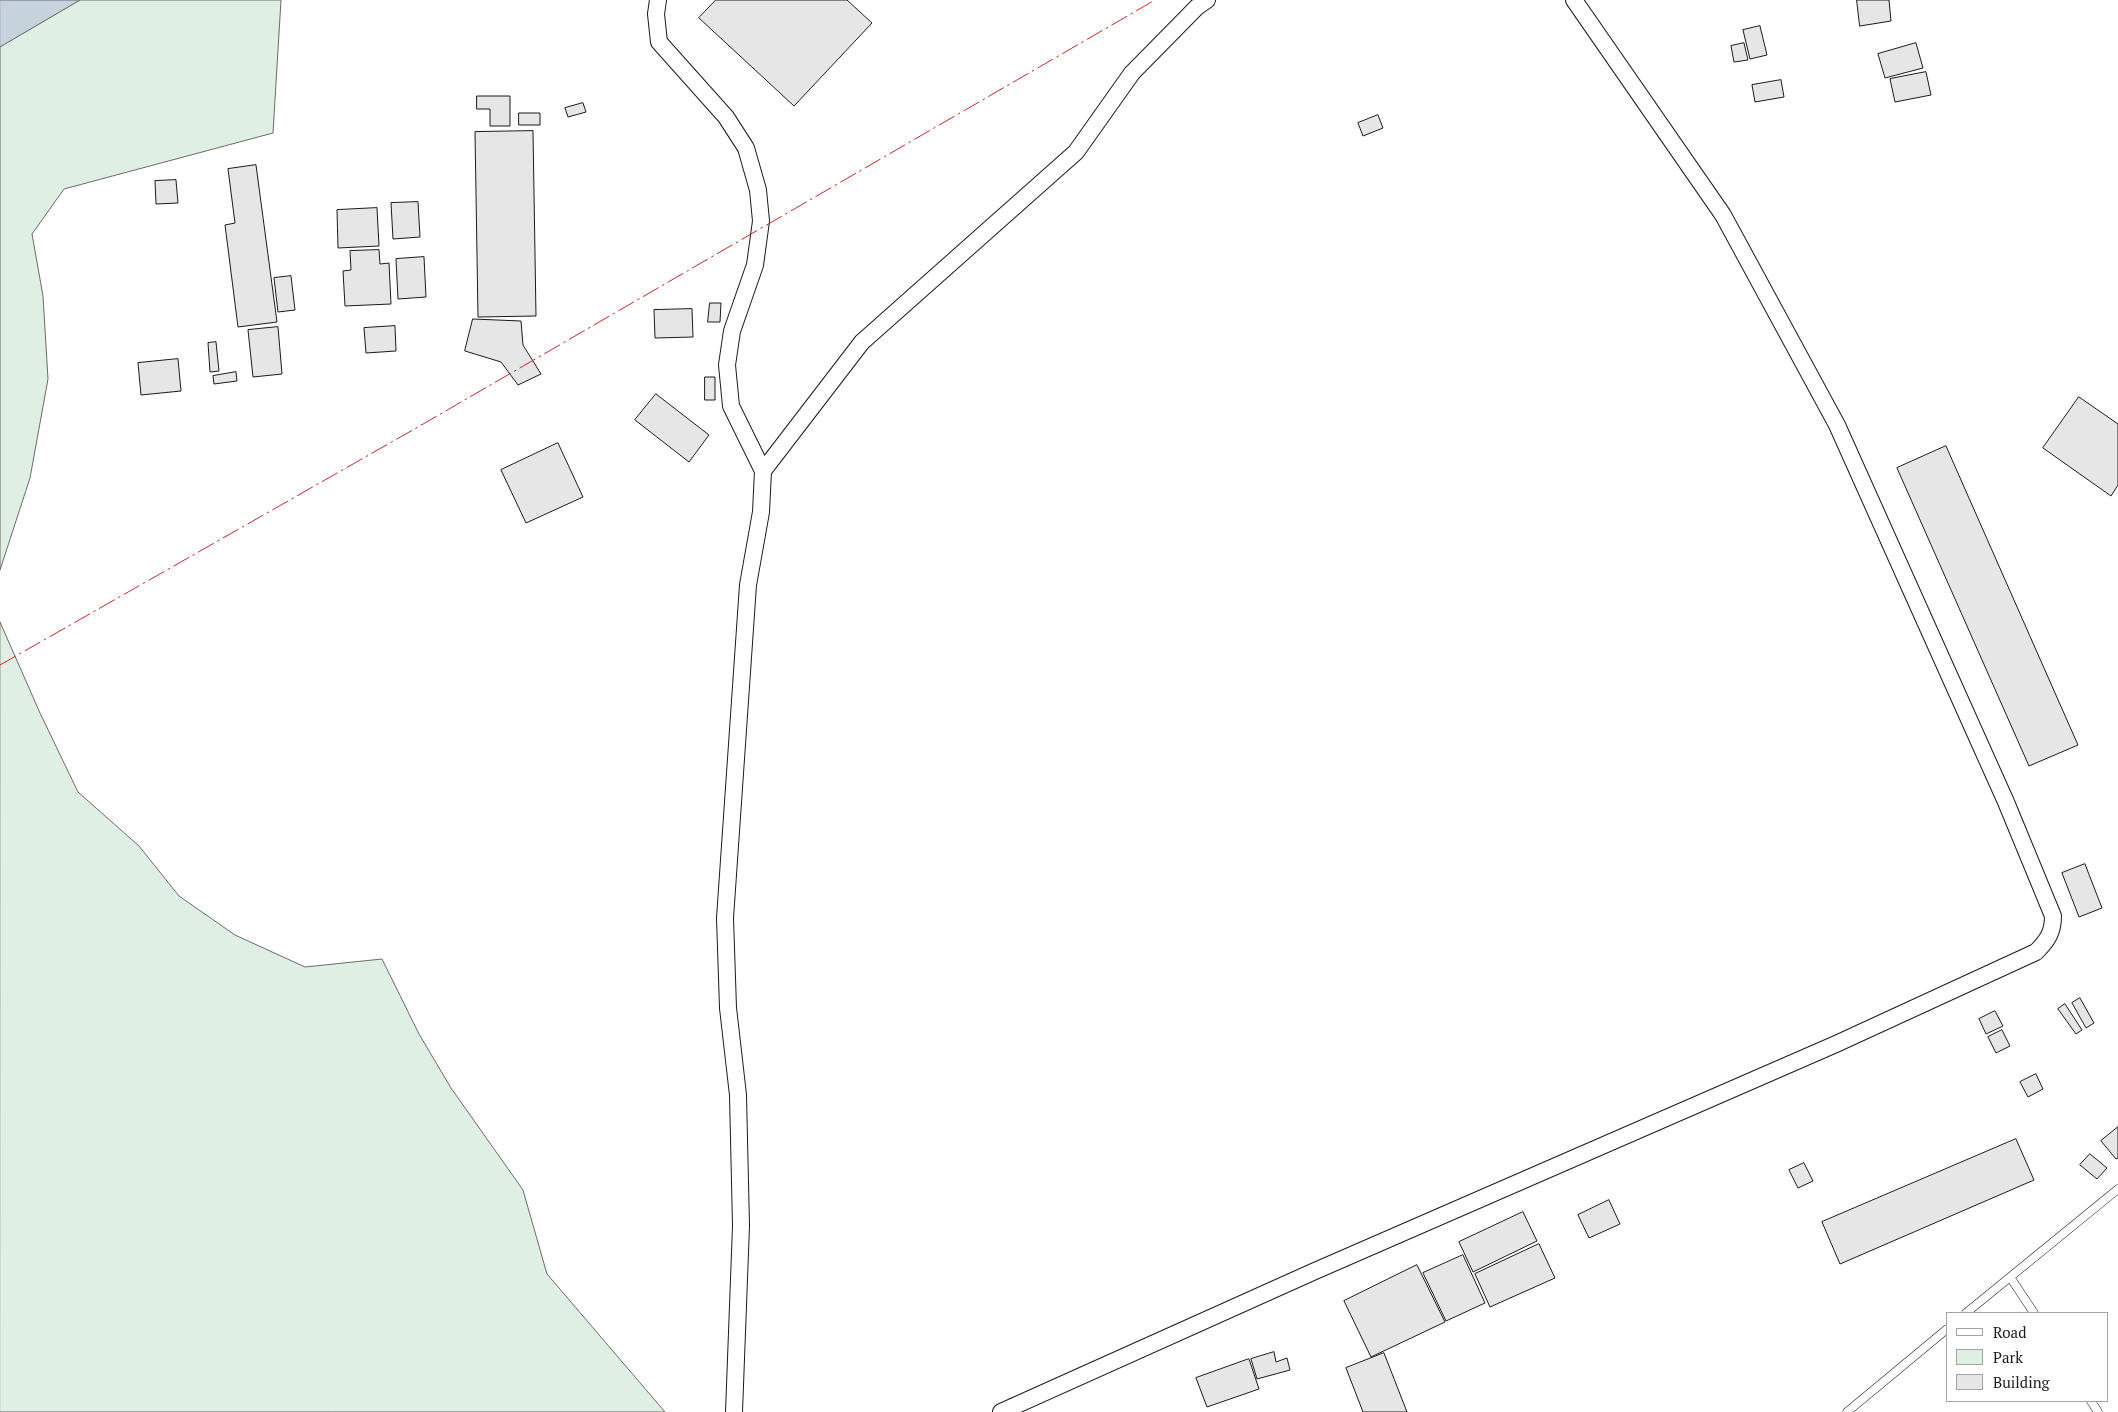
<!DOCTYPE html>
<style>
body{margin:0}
#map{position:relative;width:2118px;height:1412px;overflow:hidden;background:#fff;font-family:"PT Serif",serif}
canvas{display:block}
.legend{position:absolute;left:1946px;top:1312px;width:162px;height:90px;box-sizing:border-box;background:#fff;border:1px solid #a3a3a3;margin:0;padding:6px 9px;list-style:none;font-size:15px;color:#1a1a1a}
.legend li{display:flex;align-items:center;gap:10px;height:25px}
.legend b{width:25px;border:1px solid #a3a3a3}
</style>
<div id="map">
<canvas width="2118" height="1412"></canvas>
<ul class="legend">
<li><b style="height:6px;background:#fff"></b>Road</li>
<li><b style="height:14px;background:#e0efe3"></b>Park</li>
<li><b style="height:14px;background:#e6e6e6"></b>Building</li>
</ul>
</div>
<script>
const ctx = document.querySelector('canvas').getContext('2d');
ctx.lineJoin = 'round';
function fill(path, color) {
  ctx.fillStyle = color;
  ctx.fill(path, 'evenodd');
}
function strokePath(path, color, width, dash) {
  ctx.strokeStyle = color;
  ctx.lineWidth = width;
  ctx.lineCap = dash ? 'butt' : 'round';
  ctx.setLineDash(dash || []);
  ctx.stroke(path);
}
const green = new Path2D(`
 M80,0H281L273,133L64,189L32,234L43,296L48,379L30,478L0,570V47Z
 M0,622L40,713L78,792L139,846L179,896L235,935L305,967L382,959L419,1034L451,1088L523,1190L547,1274L665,1412H0Z`);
const water = new Path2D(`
 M0,0H80L0,47Z`);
const building = new Path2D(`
 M716,0H847L872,23L794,106L699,18Z
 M1857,0H1889L1891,21L1860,26Z
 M1760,26L1767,55L1750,59L1743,30Z
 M1744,43L1748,60L1734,62L1731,46Z
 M1916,43L1923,68L1885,78L1878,54Z
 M1926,72L1931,95L1895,102L1890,79Z
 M1781,80L1784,97L1755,102L1752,85Z
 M477,96H510V126H490V109H477Z
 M583,103L586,112L568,117L565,108Z
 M519,113H540V125H519Z
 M1378,115L1383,128L1363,136L1358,123Z
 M533,131L536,316L478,317L475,132Z
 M256,165L277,322L238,327L225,225L235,223L228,169Z
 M176,180L178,203L156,204L155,181Z
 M418,202L420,237L393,239L391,203Z
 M377,208L379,246L338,248L337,210Z
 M379,250L380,264L389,263L391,304L345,306L343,271L351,270L350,251Z
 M424,257L426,297L398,299L396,259Z
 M291,276L295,310L278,312L274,278Z
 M710,303H721L720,322H708Z
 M692,309L693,337L655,338L654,310Z
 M473,319L521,321L523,345L541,374L518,385L501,362L465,351Z
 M395,326L396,351L366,353L364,328Z
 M278,327L282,374L253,377L248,330Z
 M216,342L219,371L210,372L208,343Z
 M178,359L181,391L141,395L138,363Z
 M236,372L237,381L214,384L213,376Z
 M705,377H715V400H705Z
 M656,394L709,435L689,462L635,420Z
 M2079,397L2118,424V485L2111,496L2043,448Z
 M558,443L583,497L526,523L501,470Z
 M1946,446L2078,745L2029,766L1897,468Z
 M2085,864L2102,908L2079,917L2062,873Z
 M2080,998L2094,1023L2086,1028L2072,1003Z
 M2065,1004L2082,1030L2076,1034L2058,1009Z
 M1995,1011L2003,1026L1986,1034L1979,1019Z
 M2002,1030L2010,1046L1996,1053L1988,1037Z
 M2036,1074L2043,1089L2028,1097L2020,1082Z
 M2118,1127V1158L2116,1159L2101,1141Z
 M2016,1139L2034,1180L1840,1264L1822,1222Z
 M2090,1154L2107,1168L2097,1179L2080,1165Z
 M1804,1163L1813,1181L1798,1188L1789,1170Z
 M1609,1200L1620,1224L1589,1238L1578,1215Z
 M1523,1212L1537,1241L1473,1272L1459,1242Z
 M1539,1244L1555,1278L1490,1307L1475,1274Z
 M1463,1255L1485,1303L1446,1321L1423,1273Z
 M1417,1265L1445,1322L1371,1357L1344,1301Z
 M1274,1352L1276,1362L1287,1358L1290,1370L1257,1379L1251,1359Z
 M1384,1353L1407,1412H1363L1346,1368Z
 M1249,1359L1259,1389L1207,1407L1196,1378Z`);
const lane = new Path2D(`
 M2010,1277L2034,1313
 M1966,1313L2118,1189
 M2091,1401L2098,1412
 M1847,1412L1947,1329`);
const street = new Path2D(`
 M658,0L656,14L659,42L726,117L746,148L758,190L761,221L755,265L732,331L727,365L731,406L763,471L761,512L748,585L725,918L728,1008L738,1095L741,1226L734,1412
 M763,471L862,342L1076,152L1132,73L1197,7L1207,0
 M1001,1412L1315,1271L1836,1044L2036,952C2048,940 2053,932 2053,916L2006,802L1837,425L1723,215L1574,0`);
const power = new Path2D(`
 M0,665L418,427L1155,0`);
fill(green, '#e0efe3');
strokePath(green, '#6a6a6a', 1);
fill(water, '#c6d2dc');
strokePath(water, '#6a6a6a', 1);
fill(building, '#e6e6e6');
strokePath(building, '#1a1a1a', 1);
strokePath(lane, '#1a1a1a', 9);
strokePath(street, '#1a1a1a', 18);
strokePath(lane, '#fff', 8);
strokePath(street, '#fff', 16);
strokePath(power, '#c62828', 1, [18, 4, 2.5, 4]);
</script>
